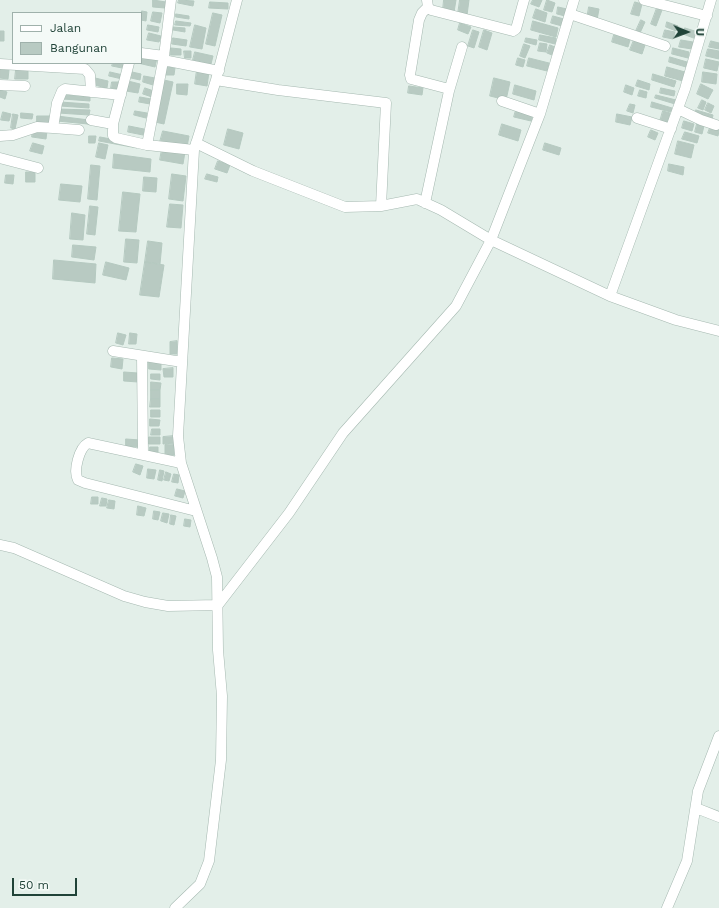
<!DOCTYPE html>
<style>
body{margin:0}
#map{position:relative;width:719px;height:908px;overflow:hidden;background:#e3efe9;font-family:"Work Sans",sans-serif}
canvas{display:block}
.legend{position:absolute;left:12px;top:12px;width:130px;height:52px;box-sizing:border-box;background:#f4faf7;border:1px solid #9fb1ab;margin:0;padding:5px 7px;list-style:none;font-size:12px;color:#204338}
.legend li{display:flex;align-items:center;gap:8px;height:20px}
.legend b{width:20px;border:1px solid #9fb1ab}
.north{position:absolute;left:667px;top:12px;width:40px;height:40px;-webkit-text-stroke:3px #f4faf7;paint-order:stroke;rotate:91deg;font-size:11px;font-weight:700;line-height:16px;text-align:center;color:#204338}
.north::after{content:'';display:block;margin:auto;width:14px;height:18px;background:#204338;clip-path:polygon(50% 0,100% 100%,50% 72%,0 100%)}
.scale{position:absolute;left:12px;top:878px;width:65px;height:18px;box-sizing:border-box;border:2px solid #204338;border-top:0;padding-left:5px;font-size:12px;line-height:14px;white-space:nowrap;color:#204338;-webkit-text-stroke:3px #f4faf7;paint-order:stroke}
</style>
<div id="map">
<canvas width="719" height="908"></canvas>
<ul class="legend">
<li><b style="height:5px;background:#fff"></b>Jalan</li>
<li><b style="height:11px;background:#b8cac2"></b>Bangunan</li>
</ul>
<div class="north">U</div>
<div class="scale">50 m</div>
</div>
<script>
const ctx = document.querySelector('canvas').getContext('2d');
ctx.lineJoin = 'round';
function fill(path, color) {
  ctx.fillStyle = color;
  ctx.fill(path, 'evenodd');
}
function strokePath(path, color, width, dash) {
  ctx.strokeStyle = color;
  ctx.lineWidth = width;
  ctx.lineCap = dash ? 'butt' : 'round';
  ctx.setLineDash(dash || []);
  ctx.stroke(path);
}
const building = new Path2D(`
 M153,0L166,2L165,8L153,7Z
 M179,0L194,1L193,6L178,3Z
 M444,0H456L454,12L443,10Z
 M460,0H469L467,15L458,14Z
 M533,0H542L539,7L531,4Z
 M547,0L555,3L552,12L544,10Z
 M210,2L228,3V9L209,8Z
 M635,2L642,4L639,16L631,14Z
 M558,7L567,9L565,16L557,14Z
 M589,7L599,9L597,20L587,19Z
 M657,8L662,10L656,26L651,24Z
 M536,9L547,13L545,22L533,18Z
 M142,11L147,12L146,21L141,20Z
 M153,12L162,13L160,23L151,21Z
 M213,13L222,15L215,46L206,44Z
 M176,14L189,16V19L176,17Z
 M553,16L564,19L562,26L551,23Z
 M641,20L645,22L640,33L636,31Z
 M176,21L191,23L190,26L175,25Z
 M533,21L558,28L556,37L531,30Z
 M667,22L678,26L676,31L666,27Z
 M460,23L471,27L468,34L458,30Z
 M148,25L159,27L158,32L147,30Z
 M195,25L206,28L202,49L190,47Z
 M173,27L185,28V32L173,30Z
 M685,28L698,32L696,39L683,34Z
 M473,30L479,32L474,48L468,46Z
 M484,30L492,33L487,50L479,47Z
 M665,30L675,32L673,39L663,37Z
 M0,31H4V41H0Z
 M149,33L161,36L159,42L147,40Z
 M540,35L556,38L555,44L539,40Z
 M614,35L630,40L628,47L612,42Z
 M173,38L187,40L186,46L172,44Z
 M526,38L537,40L536,45L525,42Z
 M634,40L645,45L642,54L630,50Z
 M681,40L693,42L692,49L679,47Z
 M711,41L719,43V49L709,47Z
 M540,43L547,44L546,52L538,51Z
 M524,44L530,46L525,58L520,56Z
 M550,45L555,47L552,55L547,53Z
 M171,48L181,49V55H171Z
 M673,48L689,52L688,58L672,54Z
 M708,49L719,51V59L706,56Z
 M184,51H191V58H185Z
 M195,52L213,56L211,64L193,60Z
 M141,55L157,58L155,67L138,63H141Z
 M670,57L687,62L686,67L669,62Z
 M518,58L525,60L523,67L516,65Z
 M529,58L549,63L547,71L527,66Z
 M706,59L719,62L717,71L704,68Z
 M113,63H123L122,68L112,66Z
 M166,67L175,68L174,75H165Z
 M667,67L685,72L683,81L665,76Z
 M0,69L9,70L8,79L0,78Z
 M16,70H28V79H15Z
 M197,70L209,72L207,86L195,84Z
 M110,72L123,75L122,79L109,76Z
 M132,72L141,74L140,80L131,78Z
 M703,72L717,74L716,84L702,82Z
 M653,74L676,81L674,87L652,80Z
 M144,76L155,78L153,85L143,82Z
 M95,78L108,81L107,88L94,85Z
 M494,78L510,82L506,100L490,96Z
 M164,80L173,82L164,124L155,122Z
 M638,80L650,84L649,90L636,86Z
 M128,81L140,84L138,93L126,91Z
 M112,82H121L120,89L111,88Z
 M177,84H188L187,95L177,94Z
 M701,84L713,90L708,99L697,94Z
 M515,85L536,91L534,100L513,94Z
 M626,85L634,88L632,95L624,92Z
 M409,86L423,88L422,95L408,93Z
 M145,88L154,91L152,97L143,94Z
 M661,88L675,91L674,96L660,93Z
 M0,90L7,92L5,99L0,97Z
 M640,90L647,92L646,98L638,96Z
 M63,95L90,97V101L63,99Z
 M656,95L676,100L675,104L655,98Z
 M140,97L151,99L150,104L139,102Z
 M702,100L706,102L703,110L698,108Z
 M60,102L89,104V108L60,106Z
 M652,102L672,108L671,112L651,107Z
 M708,103L714,106L711,113L705,110Z
 M630,104L635,105L633,113L627,111Z
 M58,109L90,110L89,115L58,113Z
 M516,110L533,114L531,121L514,117Z
 M696,110L713,115L712,120L694,114Z
 M135,111L147,113L146,118L134,115Z
 M663,111L670,113L666,127L659,125Z
 M3,112L11,114L9,121L1,120Z
 M21,113L33,114L32,119L21,118Z
 M13,114L18,115L15,129L11,128Z
 M617,114L632,117L630,125L616,122Z
 M37,116H50V123H37Z
 M57,116L89,120L88,124L57,121Z
 M684,121L694,124L692,131L682,128Z
 M502,124L521,130L518,141L499,135Z
 M697,124L704,126L702,134L695,132Z
 M129,126L144,129L143,135L128,132Z
 M710,128L719,130L718,136L708,133Z
 M228,129L243,133L239,149L224,145Z
 M33,130L47,131L46,139L32,137Z
 M651,130L658,133L655,140L648,137Z
 M163,131L189,136L187,147L160,142Z
 M685,132L699,136L697,143L682,139Z
 M89,136H96L95,143H89Z
 M100,137L138,144L137,148L99,141Z
 M678,141L694,145L691,158L675,154Z
 M33,143L44,146L42,154L30,151Z
 M99,143L108,145L105,159L96,157Z
 M545,143L561,148L559,155L543,150Z
 M162,149L185,152L183,164L160,160Z
 M114,154L151,159L150,172L113,168Z
 M218,161L230,165L227,173L215,169Z
 M669,164L684,167L683,175L668,171Z
 M91,165L100,166L97,200L88,199Z
 M26,172H35V182H26Z
 M172,174L186,176L183,201L169,199Z
 M207,174L218,177L217,182L205,179Z
 M6,175H14L13,184L5,183Z
 M144,177L157,178L156,192L143,191Z
 M61,184L82,186L80,202L59,200Z
 M123,192L140,194L136,232L119,231Z
 M170,204L183,205L181,228L167,227Z
 M90,206L98,207L95,235L87,234Z
 M72,213L85,215L83,240L70,239Z
 M126,239L139,240L137,263L124,262Z
 M148,241L162,243L160,264L145,262Z
 M73,245L96,247L94,260L72,257Z
 M54,260L96,264L95,283L53,279Z
 M106,262L129,268L126,280L103,275Z
 M145,262L164,265L159,297L140,295Z
 M118,333L126,335L123,345L116,343Z
 M130,333L137,334L136,344H129Z
 M177,341V354H170V342Z
 M112,358L123,359L122,369L111,367Z
 M149,362L161,363V370L149,369Z
 M173,368V377H164L163,369Z
 M124,372L138,373V382L124,381Z
 M151,374H160V380L151,379Z
 M151,382L161,383L160,390H151Z
 M151,390H160V399H151Z
 M151,399H160V407H150Z
 M151,410H160V417H151Z
 M150,419L160,420L159,426H150Z
 M152,429H160V435H151Z
 M174,436V443L163,444V437Z
 M149,437H160V444H149Z
 M126,439L140,440L139,447L126,446Z
 M174,444V455H165V445Z
 M150,447H158V452H150Z
 M136,464L143,466L140,475L133,472Z
 M148,469L156,470L154,479L147,478Z
 M160,470L164,471L162,481L158,480Z
 M166,472L171,474L169,481L164,480Z
 M174,474L179,475L178,483L172,482Z
 M177,489L185,491L183,498L175,496Z
 M92,497H98V504H91Z
 M102,498L107,499L106,506H100Z
 M109,500L115,501L114,509L107,508Z
 M138,506L146,508L144,516L137,515Z
 M154,511L160,512L158,520L153,519Z
 M163,513L169,514L167,523L161,521Z
 M171,515L176,516L174,525L170,524Z
 M185,519L191,520L190,527L184,526Z`);
const minor = new Path2D(`
 M427,0L428,7L431,10L513,31L516,29L524,0
 M644,0L707,16
 M428,7L422,13L419,20L410,75L411,79L449,89
 M570,14L665,46
 M141,53L164,56
 M163,60L219,71
 M129,63L113,124V136L116,138L147,145L194,150
 M0,64L85,69L90,75L91,92
 M216,80L278,90L386,103L381,206
 M0,85L25,86
 M502,101L540,114
 M678,109L701,120L716,125
 M637,118L671,129
 M91,120L113,124
 M53,128L79,130
 M0,136L13,135L37,127L53,128L57,103L62,91L65,89L121,95
 M196,143L253,171L345,207L381,206L417,199L441,210L491,240L610,296L676,320L719,331
 M147,145L164,56L171,0
 M0,158L38,168
 M425,203L449,91L462,47
 M610,296L685,89L711,0
 M113,351L182,362
 M142,356L143,454
 M181,463L88,443C79,448 73,471 78,480L85,483L196,511
 M0,545L14,548L124,596L145,602L168,606L218,605L289,513L343,433L456,306L491,240L540,114L574,0
 M696,808L719,817
 M175,908L200,884L209,861L221,760L222,696L218,650L217,577L212,558L181,463L178,436L194,150L216,80L237,0
 M667,908L687,861L698,791L719,736`);
fill(building, '#b8cac2');
strokePath(building, '#b5c9c0', 1);
strokePath(minor, '#a5b8b0', 11);
strokePath(minor, '#fff', 10);
</script>
